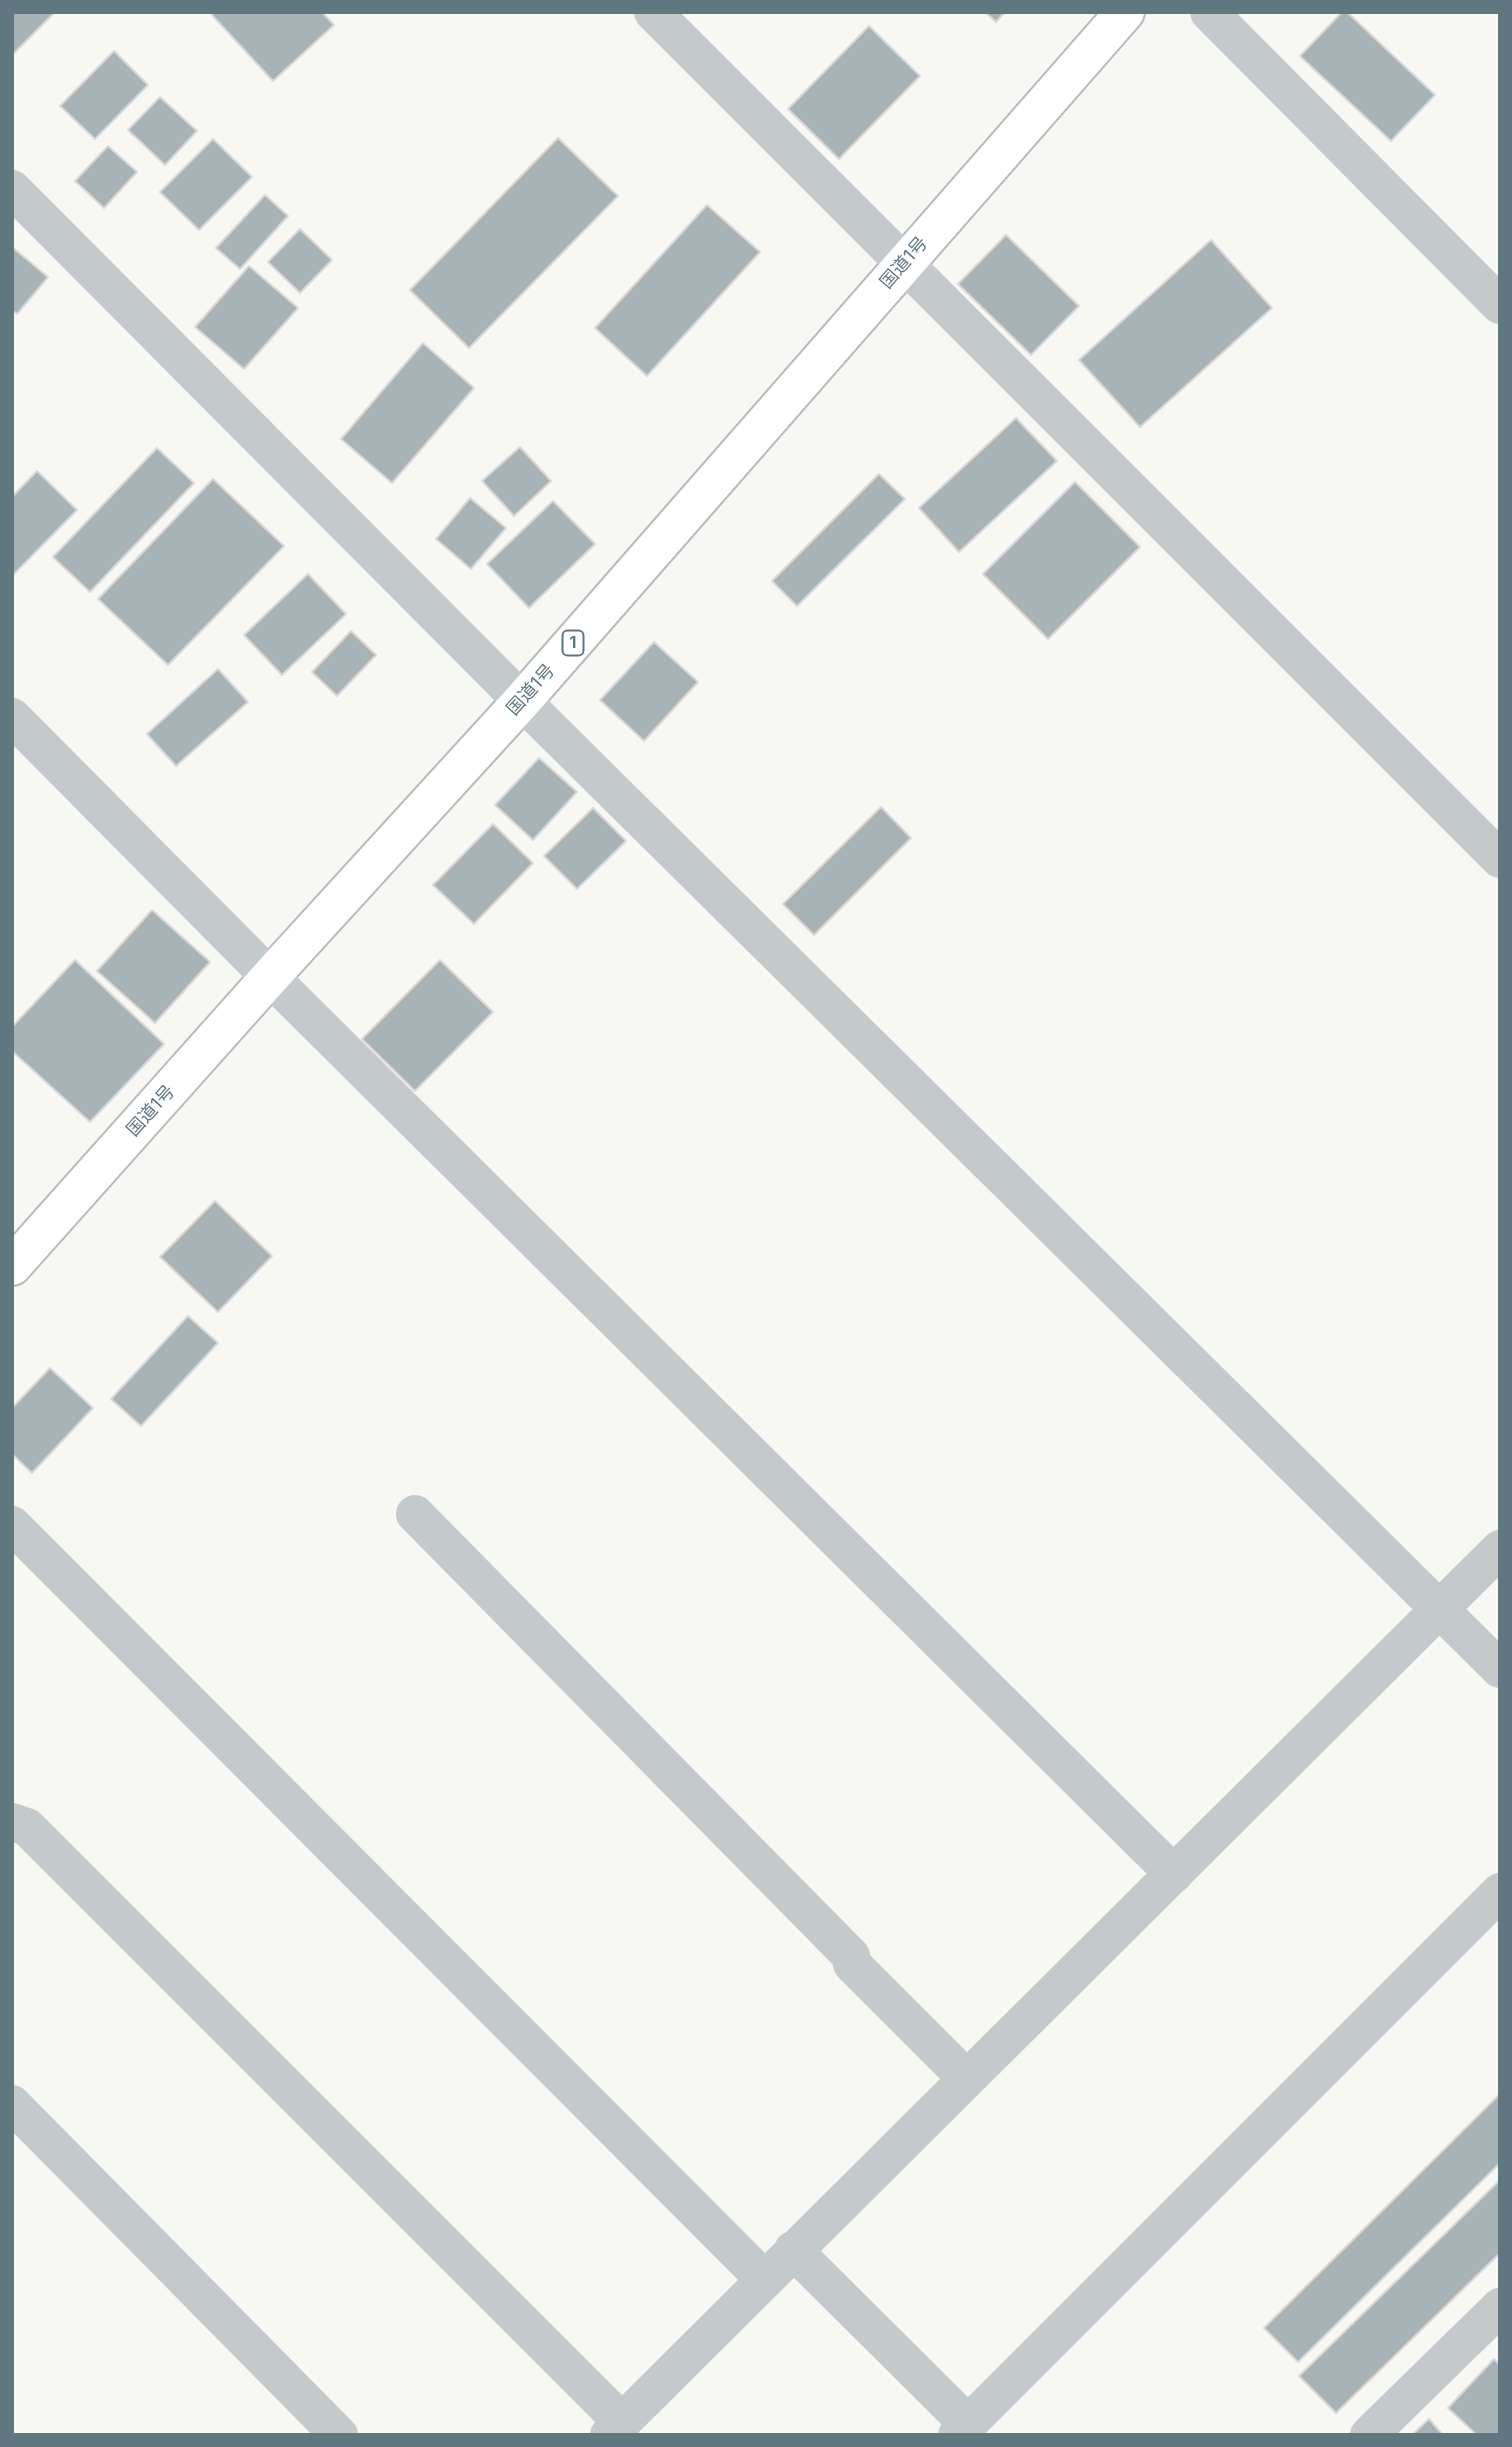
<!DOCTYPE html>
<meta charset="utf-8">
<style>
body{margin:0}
#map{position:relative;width:1512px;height:2447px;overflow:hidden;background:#f7f7f4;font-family:Inter,sans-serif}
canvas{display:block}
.frame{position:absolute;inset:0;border:14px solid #607681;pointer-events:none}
</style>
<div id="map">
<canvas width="1512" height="2447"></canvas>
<div class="frame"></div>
</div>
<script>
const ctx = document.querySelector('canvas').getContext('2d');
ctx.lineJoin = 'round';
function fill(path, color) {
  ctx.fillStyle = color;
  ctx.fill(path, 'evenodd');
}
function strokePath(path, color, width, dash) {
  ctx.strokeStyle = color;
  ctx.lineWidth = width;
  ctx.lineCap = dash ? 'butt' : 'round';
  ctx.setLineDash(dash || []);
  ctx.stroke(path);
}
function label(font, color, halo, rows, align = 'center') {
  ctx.font = font + ' Inter,"Noto Sans JP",sans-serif';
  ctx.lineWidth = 7;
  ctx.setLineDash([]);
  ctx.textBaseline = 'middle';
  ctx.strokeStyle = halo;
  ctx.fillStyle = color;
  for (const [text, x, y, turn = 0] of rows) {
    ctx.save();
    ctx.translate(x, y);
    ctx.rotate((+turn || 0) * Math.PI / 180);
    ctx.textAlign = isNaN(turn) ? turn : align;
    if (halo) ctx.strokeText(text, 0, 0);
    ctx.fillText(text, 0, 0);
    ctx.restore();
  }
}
const building = new Path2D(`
 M12,12H55L12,55Z
 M215,12H322L334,25L273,81L212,15Z
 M985,12H1005L996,22Z
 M1342,12H1347L1435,95L1391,141L1300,56Z
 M869,26L920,76L839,159L788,109Z
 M114,51L148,85L95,139L60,106Z
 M160,97L197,131L165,165L128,130Z
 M558,138L618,196L469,348L410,290Z
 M213,139L252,177L199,230L160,192Z
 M108,146L137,172L104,208L75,181Z
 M265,195L288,216L240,269L216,248Z
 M707,205L760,252L647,376L595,328Z
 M300,229L332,260L300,293L268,262Z
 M1006,235L1079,306L1031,355L958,284Z
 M1211,240L1272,308L1140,427L1079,360Z
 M12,247L48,277L17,314L12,310Z
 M249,266L298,308L244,369L195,327Z
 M423,343L474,388L392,483L341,439Z
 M1016,418L1057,461L959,552L919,508Z
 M520,447L551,481L514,516L482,481Z
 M157,448L194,483L90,592L53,557Z
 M37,471L77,510L12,576V497Z
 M879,474L905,499L797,606L772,581Z
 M213,479L284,546L168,665L98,599Z
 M1075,482L1140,547L1048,639L983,574Z
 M470,498L506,528L471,569L436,539Z
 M553,501L595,544L529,608L487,564Z
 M308,574L346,614L282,675L244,635Z
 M351,631L376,655L337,696L312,672Z
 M654,642L698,682L644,741L600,700Z
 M218,669L248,702L176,766L147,734Z
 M539,758L577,792L533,840L495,805Z
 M881,807L911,838L814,935L783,904Z
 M593,808L626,841L577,889L544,856Z
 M493,824L533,863L474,924L433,885Z
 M152,910L210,962L155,1023L97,971Z
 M75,960L164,1044L90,1122L12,1051V1027Z
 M440,960L493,1012L415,1091L362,1039Z
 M215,1201L272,1256L218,1312L160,1257Z
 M188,1316L218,1343L141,1426L111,1399Z
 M50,1368L93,1408L32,1473L12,1454V1408Z
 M1500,2094V2163L1298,2362L1264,2328Z
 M1500,2180V2253L1336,2413L1299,2376Z
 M1494,2359L1500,2365V2435H1477L1448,2408Z
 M1429,2419L1443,2435H1412Z`);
const minor = new Path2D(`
 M653,12L1500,859
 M1209,12L1500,305
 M12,189L522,701L1500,1669
 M12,717L270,977L1174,1874
 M415,1514L851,1956L852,1964L967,2079
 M12,1525L764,2279
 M12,1822L27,1827L622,2422
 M12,2104L339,2435
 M793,2250L968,2424
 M609,2435L1500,1549
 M957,2435L1500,1892
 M1369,2435L1500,2307`);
const highway = new Path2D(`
 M12,1266L270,977L522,701L1125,12`);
const shields = [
 [573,643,21]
];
const shieldNames = [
 ["1",573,643]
];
const streetNames = [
 ["国道1号",904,263,-49],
 ["国道1号",531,690,-48],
 ["国道1号",151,1111,-48]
];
fill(building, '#a8b3b8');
strokePath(building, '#d9d8d6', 2);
strokePath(highway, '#b6bbbd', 42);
strokePath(minor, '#c4c9cc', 38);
strokePath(highway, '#fff', 38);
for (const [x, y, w] of shields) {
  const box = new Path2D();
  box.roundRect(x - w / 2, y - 12.5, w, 25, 5);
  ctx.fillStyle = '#fff';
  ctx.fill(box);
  strokePath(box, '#607681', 2);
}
label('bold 16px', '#607681', null, shieldNames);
label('18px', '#607681', '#fff', streetNames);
</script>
